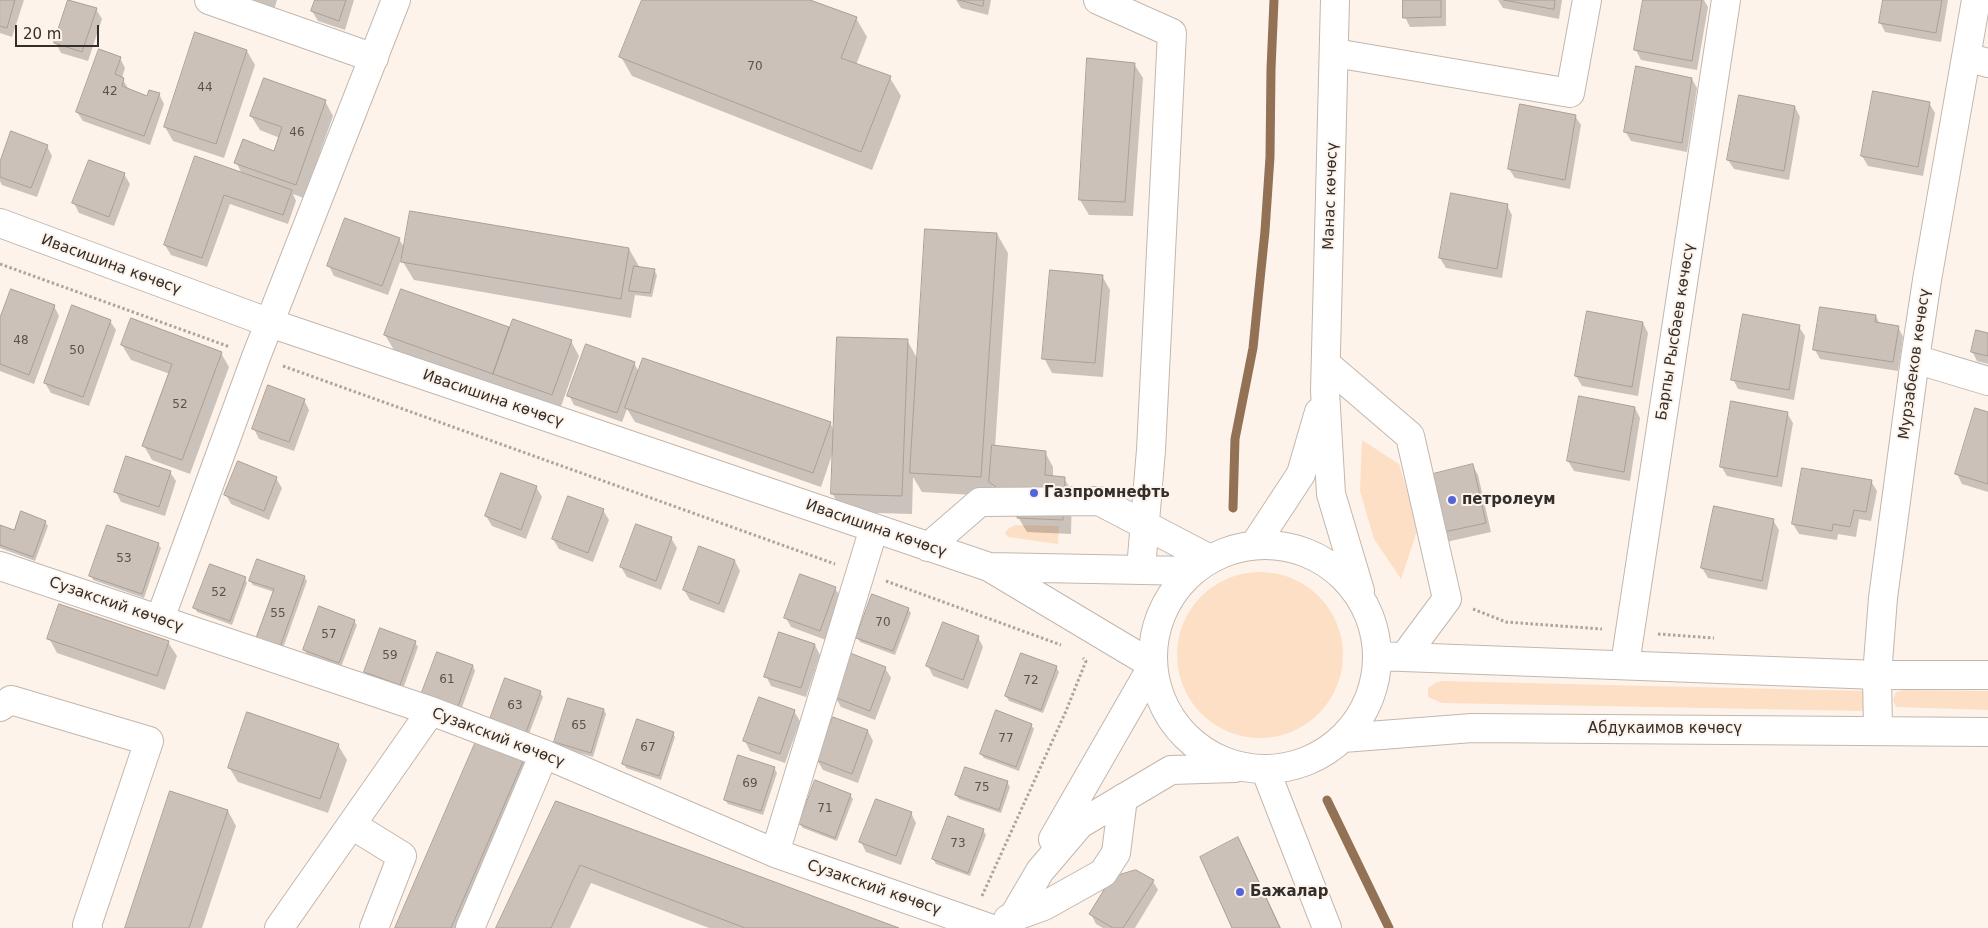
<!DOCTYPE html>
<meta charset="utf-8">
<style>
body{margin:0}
#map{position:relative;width:1988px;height:928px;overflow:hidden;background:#fef3ea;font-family:"DejaVu Sans",sans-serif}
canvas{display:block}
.scale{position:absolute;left:15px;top:25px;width:84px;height:22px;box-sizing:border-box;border:2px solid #322e2b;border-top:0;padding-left:6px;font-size:15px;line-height:18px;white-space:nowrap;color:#322e2b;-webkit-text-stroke:4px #fef3ea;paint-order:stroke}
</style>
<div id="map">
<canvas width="1988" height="928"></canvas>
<div class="scale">20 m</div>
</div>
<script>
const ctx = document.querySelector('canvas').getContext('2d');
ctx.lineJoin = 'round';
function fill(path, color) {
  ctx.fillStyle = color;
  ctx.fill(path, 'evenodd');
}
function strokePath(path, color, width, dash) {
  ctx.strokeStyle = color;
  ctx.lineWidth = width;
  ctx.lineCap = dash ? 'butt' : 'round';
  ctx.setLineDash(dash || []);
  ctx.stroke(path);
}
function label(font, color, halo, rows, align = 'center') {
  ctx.font = font + ' "DejaVu Sans",sans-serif';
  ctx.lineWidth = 4;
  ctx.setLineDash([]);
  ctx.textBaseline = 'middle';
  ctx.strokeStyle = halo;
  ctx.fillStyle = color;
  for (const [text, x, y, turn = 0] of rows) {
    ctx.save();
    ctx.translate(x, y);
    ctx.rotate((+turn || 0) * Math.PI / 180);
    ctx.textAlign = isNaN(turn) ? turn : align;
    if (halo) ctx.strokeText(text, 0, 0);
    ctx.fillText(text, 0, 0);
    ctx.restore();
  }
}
const green = new Path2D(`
 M1362,440L1399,464L1418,528L1401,579L1374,539L1360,491Z
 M1015,525L1059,526L1058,544L1008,537L1005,533L1008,529Z
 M1177 655a83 83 0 1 1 166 0a83 83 0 1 1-166 0Z
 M1442,681L1863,691L1868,695V708L1862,711L1442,703L1428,697V688L1435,683Z
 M1904,690L1988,691V710L1896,707L1893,700L1896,692Z`);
const shadow = new Path2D(`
 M0,0H24L12,37L0,33Z
 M246,0H277L274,10Z
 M316,0H354L345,30L318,21L312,11Z
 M643,0H807L856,18L867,37L856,65L890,78L901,96L872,170L632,76L621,57Z
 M956,0H991L988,15L961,8Z
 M1404,0H1446V26L1410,27L1405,17Z
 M1498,0H1562L1559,19L1503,8Z
 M1644,0H1704L1708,7L1697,70L1641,60L1636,50Z
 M1884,0H1948L1941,42L1885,32L1880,22Z
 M96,9L102,19L88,61L61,53L56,43Z
 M247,51L255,65L224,158L173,141L165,127Z
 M120,58L125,68L122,78L129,90L148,97L159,94L164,104L150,145L83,121L77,112Z
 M1088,60L1134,64L1143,78L1133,216L1089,215L1080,200Z
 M1692,79L1697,88L1687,152L1631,141L1625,131Z
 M325,101L333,116L304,198L293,194L296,201L288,224L230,204L207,267L171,255L165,245L242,174L236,162L275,152L280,138L260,130L251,116Z
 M1929,103L1935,113L1923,176L1868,166L1862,156Z
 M1795,107L1800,117L1789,180L1734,169L1728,160Z
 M1575,116L1581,125L1570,189L1515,178L1509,169Z
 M47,146L52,156L37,197L2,185L0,181V166Z
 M124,174L130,184L114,226L79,213L74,203Z
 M1507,205L1512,215L1502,278L1446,268L1440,258Z
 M997,234L1008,253L995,447L1045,452L1053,467V477L1064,478L1072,492L1071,534L1027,532L1018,517L1019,512L999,497L992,486V496L922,492L913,477L912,514L843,512L832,493L833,452L821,487L635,422L627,409L622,422L574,405L569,395L634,363L639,372L830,423L835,432L907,340L918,360Z
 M399,239L405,249H629L640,268L654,270L657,275L652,297L635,295L631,318L414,280L403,262V254L388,295L334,276L329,266Z
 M1102,276L1110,290L1103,377L1052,373L1044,358Z
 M401,290L510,329L571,341L579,356L560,409L394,350L385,335Z
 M54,306L59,316L34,384L0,371V321Z
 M1876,316L1880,324L1898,327L1903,337L1898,371L1820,359L1815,350Z
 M110,321L116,330L89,406L51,393L45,383Z
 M1643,323L1648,333L1638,396L1582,386L1576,376Z
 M1799,327L1805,336L1794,400L1738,389L1733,379Z
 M1988,335V364L1977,361L1972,351Z
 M122,345L221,353L229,367L190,474L152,460L144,446L170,374L131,360Z
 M304,400L309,410L294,451L259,439L254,429Z
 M1635,408L1640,418L1630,481L1574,471L1568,461Z
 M1787,413L1793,423L1782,487L1727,476L1721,466Z
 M1988,413V492L1962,484L1957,474Z
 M1472,465L1478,475L1491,532L1437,544Z
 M170,472L176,481L165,516L121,502L116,492Z
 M276,478L282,488L269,520L231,504L226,495Z
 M1871,481L1877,491L1871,521L1859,519L1856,537L1838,534L1837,540L1799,534L1793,524Z
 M536,487L542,497L526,539L492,526L486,516Z
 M603,510L609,520L593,562L559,549L553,539Z
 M1773,520L1779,530L1767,590L1708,578L1702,568Z
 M45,522L48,526L35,561L0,548V526L15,532Z
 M671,538L677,548L661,590L627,577L621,567Z
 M158,544L161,548L144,598L93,580L91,576Z
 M735,561L740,571L724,613L690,600L684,590Z
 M304,577L307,581L282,651L260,643L274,592L253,585L250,581Z
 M245,579L247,583L232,625L197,612L195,608Z
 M835,588L841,598L826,640L791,627L786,618Z
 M908,609L911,613L895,655L860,642L858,638Z
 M354,621L357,625L341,667L307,654L304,650Z
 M780,634L815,645L820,655L806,697L771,686L766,676Z
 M978,637L983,647L968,689L933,676L928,666Z
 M49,638L168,642L177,656L165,690L57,653Z
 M415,642L418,647L403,689L368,676L365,671Z
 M473,666L475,671L460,713L422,695Z
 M1056,667L1059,672L1043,713L1009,701L1006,696Z
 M885,668L891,678L875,720L841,707L835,697Z
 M506,680L540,692L543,697L527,739Z
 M604,710L606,714L593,757L558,747L556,742Z
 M794,711L800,721L785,763L750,751L745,741Z
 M1031,725L1034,729L1019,771L984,758L981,754Z
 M868,731L873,741L858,783L823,770L817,760Z
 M673,733L675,737L661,780L626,768L624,764Z
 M338,745L347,760L328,813L238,782L229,767Z
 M523,760L534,779L469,928H396Z
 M774,768L777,773L763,815L728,804L725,800Z
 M1007,782L1010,787L1001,813L959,799L956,795Z
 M171,793L228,811L236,826L202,928H126Z
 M850,795L853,799L837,841L803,828L800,824Z
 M557,802L896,928H709L591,883L570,928H497Z
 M911,813L916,823L901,865L866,852L861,842Z
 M983,830L986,835L970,876L936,864L933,859Z
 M1238,839L1246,853L1281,928H1233Z
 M1153,881L1158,890L1135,928H1103L1096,924L1091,914Z`);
const stream = new Path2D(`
 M1233,508L1235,439L1253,348L1265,231L1270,157L1271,69L1274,0
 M1327,800L1389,928`);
const building = new Path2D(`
 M0,0H15L7,28L0,26Z
 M68,0L97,8L82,52L54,43Z
 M315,0H346L339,21L311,11Z
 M642,0H810L857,17L841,58L891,76L861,152L619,57Z
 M959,0H984L983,6Z
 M1403,0H1441V17L1403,18Z
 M1504,0H1555L1554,9Z
 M1643,0H1702L1692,61L1634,50Z
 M1883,0H1942L1936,33L1879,23Z
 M195,32L247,50L216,144L164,127Z
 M99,49L121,57L115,74L124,78L122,86L147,96L149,90L160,93L144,136L76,112Z
 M1087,58L1135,63L1125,202L1079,200Z
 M1636,66L1692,78L1682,143L1624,132Z
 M264,78L326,100L296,185L234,163L243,139L274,151L282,127L250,116Z
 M1873,91L1930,102L1918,167L1861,156Z
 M1739,95L1795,106L1784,171L1727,160Z
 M1520,104L1576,115L1565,180L1508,169Z
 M11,131L48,145L31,188L0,177V162Z
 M195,156L292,190L283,215L224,195L202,258L164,245Z
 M89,160L125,173L109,217L72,203Z
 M1451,193L1508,204L1497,269L1439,258Z
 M410,211L629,248L621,299L401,262Z
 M345,218L400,238L382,286L327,266Z
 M925,229L997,233L981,477L910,473Z
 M634,266L655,269L650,293L629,291Z
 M1050,270L1103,275L1095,363L1042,359Z
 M11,289L55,305L29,375L0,364V318Z
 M401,289L509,327L493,374L384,335Z
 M72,305L111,320L83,397L44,383Z
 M1820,307L1876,315L1875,322L1899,326L1893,362L1813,350Z
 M1587,311L1643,322L1632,387L1575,376Z
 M1743,314L1800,325L1789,390L1731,380Z
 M131,318L222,352L182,460L142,446L172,364L121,345Z
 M513,319L572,340L552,395L493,374Z
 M1976,330L1988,333V356L1971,352Z
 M837,337L908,339L902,496L831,494Z
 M586,344L635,362L617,413L567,396Z
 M643,358L831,422L813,473L625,408Z
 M268,385L305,399L289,442L252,429Z
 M1579,396L1635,407L1624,472L1567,461Z
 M1731,401L1788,412L1777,477L1720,467Z
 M1975,408L1988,412V484L1955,474Z
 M992,445L1046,451L1045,475L1065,477L1063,520L1017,518L1019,504L989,482Z
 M126,456L171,471L159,507L114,492Z
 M238,461L277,477L264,511L224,495Z
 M1473,464L1486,523L1430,535L1417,478Z
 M1802,468L1872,480L1866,512L1854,510L1850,527L1833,524L1832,531L1792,524Z
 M501,473L537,486L521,530L485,516Z
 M568,496L604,509L588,553L552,539Z
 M1714,506L1774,519L1762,581L1701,568Z
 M21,511L46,521L33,557L0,545V525L14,530Z
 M636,524L672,537L656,581L620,567Z
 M107,525L159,543L142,594L89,576Z
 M699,546L735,560L719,604L683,590Z
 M257,559L305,576L280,647L256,638L274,589L249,581Z
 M210,564L246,577L230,621L193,608Z
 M800,574L836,587L820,631L784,618Z
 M872,594L909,608L893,651L856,638Z
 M59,604L169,641L157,676L47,639Z
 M319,606L355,620L339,663L303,650Z
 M943,622L979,636L963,680L926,666Z
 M380,628L416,641L400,685L364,672Z
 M779,632L815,644L801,688L764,677Z
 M437,652L473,665L457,709L421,695Z
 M850,653L886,667L870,711L834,697Z
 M1021,653L1057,666L1041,710L1005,696Z
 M505,678L541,691L525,735L489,722Z
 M759,697L795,710L780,754L743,741Z
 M568,698L604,709L591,753L554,742Z
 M996,710L1032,724L1016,767L980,754Z
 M247,712L339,744L320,799L228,768Z
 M833,717L868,730L852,774L816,760Z
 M637,719L674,732L659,776L622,764Z
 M477,739L524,759L451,928H395Z
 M738,755L775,767L761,811L724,800Z
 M965,767L1008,781L999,810L955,795Z
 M815,780L851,794L835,838L799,824Z
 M170,791L228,810L189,928H125Z
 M876,799L912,812L896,856L859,842Z
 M556,801L899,928H745L580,865L551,928H496Z
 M948,816L984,829L968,873L932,859Z
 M1238,837L1280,928H1232L1200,857Z
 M1136,870L1154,880L1123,928H1113L1089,914L1112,877Z`);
const path = new Path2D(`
 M0,264L230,347
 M283,366L835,564
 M886,581L1061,645
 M1473,609L1506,622L1602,629
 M1658,634L1714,638
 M982,896L1066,711L1086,661L1083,658`);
const minor = new Path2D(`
 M209,0L374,58
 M1098,0L1172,33L1151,450L1141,569
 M1335,53L1570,93L1587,0
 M1966,57L1988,63
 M0,223L270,323L989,567L1153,665
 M1915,359L1988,381
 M1326,364L1410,436L1447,599L1404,657
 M928,547L980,502L1099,501L1210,559
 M0,566L431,711L544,754L775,853L989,928
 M990,567L1193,571
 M160,619L256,357L396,0
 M1625,664L1726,0
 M0,707L11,700L149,741L87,925L88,928
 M1878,730L1877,675L1883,598L1915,359L1927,280L1976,0
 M1265,769L1327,928
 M352,825L402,856L374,928
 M775,853L874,528
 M1008,919L1044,906L1103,873L1116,853L1123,798
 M279,928L431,711
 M470,928L544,754`);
const major = new Path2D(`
 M1335,0L1325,391L1331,494L1360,591
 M1255,544L1301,474L1319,412
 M1153 657a112 112 0 1 1 224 0a112 112 0 1 1-224 0Z
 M1377,656L1877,675H1988
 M1343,738L1472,728L1988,732
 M1053,839L1153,665
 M1004,928L1013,917L1040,871L1080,824L1171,770L1235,768`);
const markers = [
 [1034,493,5,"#5464da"],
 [1452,500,5,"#5464da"],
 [1240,892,5,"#5464da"]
];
const numberNames = [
 ["70",755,67],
 ["44",205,88],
 ["42",110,92],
 ["46",297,133],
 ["48",21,341],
 ["50",77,351],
 ["52",180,405],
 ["53",124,559],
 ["52",219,593],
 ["55",278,614],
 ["70",883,623],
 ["57",329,635],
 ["59",390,656],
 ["61",447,680],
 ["72",1031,681],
 ["63",515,706],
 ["65",579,726],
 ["77",1006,739],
 ["67",648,748],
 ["69",750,784],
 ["75",982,788],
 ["71",825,809],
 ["73",958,844]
];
const streetNames = [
 ["Манас көчөсү",1331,196,-88],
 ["Ивасишина көчөсү",111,265,20],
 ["Барпы Рысбаев көчөсү",1676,332,-81],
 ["Мурзабеков көчөсү",1915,364,-82],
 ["Ивасишина көчөсү",493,399,19],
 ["Ивасишина көчөсү",876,529,19],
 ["Сузакский көчөсү",116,605,19],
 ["Абдукаимов көчөсү",1665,729],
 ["Сузакский көчөсү",498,738,21],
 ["Сузакский көчөсү",874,888,19]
];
const poiNames = [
 ["Газпромнефть",1044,493],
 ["петролеум",1462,500],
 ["Бажалар",1250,892]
];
fill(green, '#fddfc5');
fill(shadow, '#0003');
strokePath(stream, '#927154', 9);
fill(building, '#cbc1b8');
strokePath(building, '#a99f97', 1);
strokePath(minor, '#c1b7ae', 30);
strokePath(major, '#c1b7ae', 30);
strokePath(path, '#aca49e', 3, [2.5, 2.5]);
strokePath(minor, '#fff', 28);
strokePath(major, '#fff', 28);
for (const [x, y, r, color] of markers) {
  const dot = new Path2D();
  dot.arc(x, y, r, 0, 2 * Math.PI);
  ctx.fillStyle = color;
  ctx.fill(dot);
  strokePath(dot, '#fef3ea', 2);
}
label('12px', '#58534e', null, numberNames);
label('15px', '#322e2b', '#fef3ea', streetNames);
label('bold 15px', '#322e2b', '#fef3ea', poiNames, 'left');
</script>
